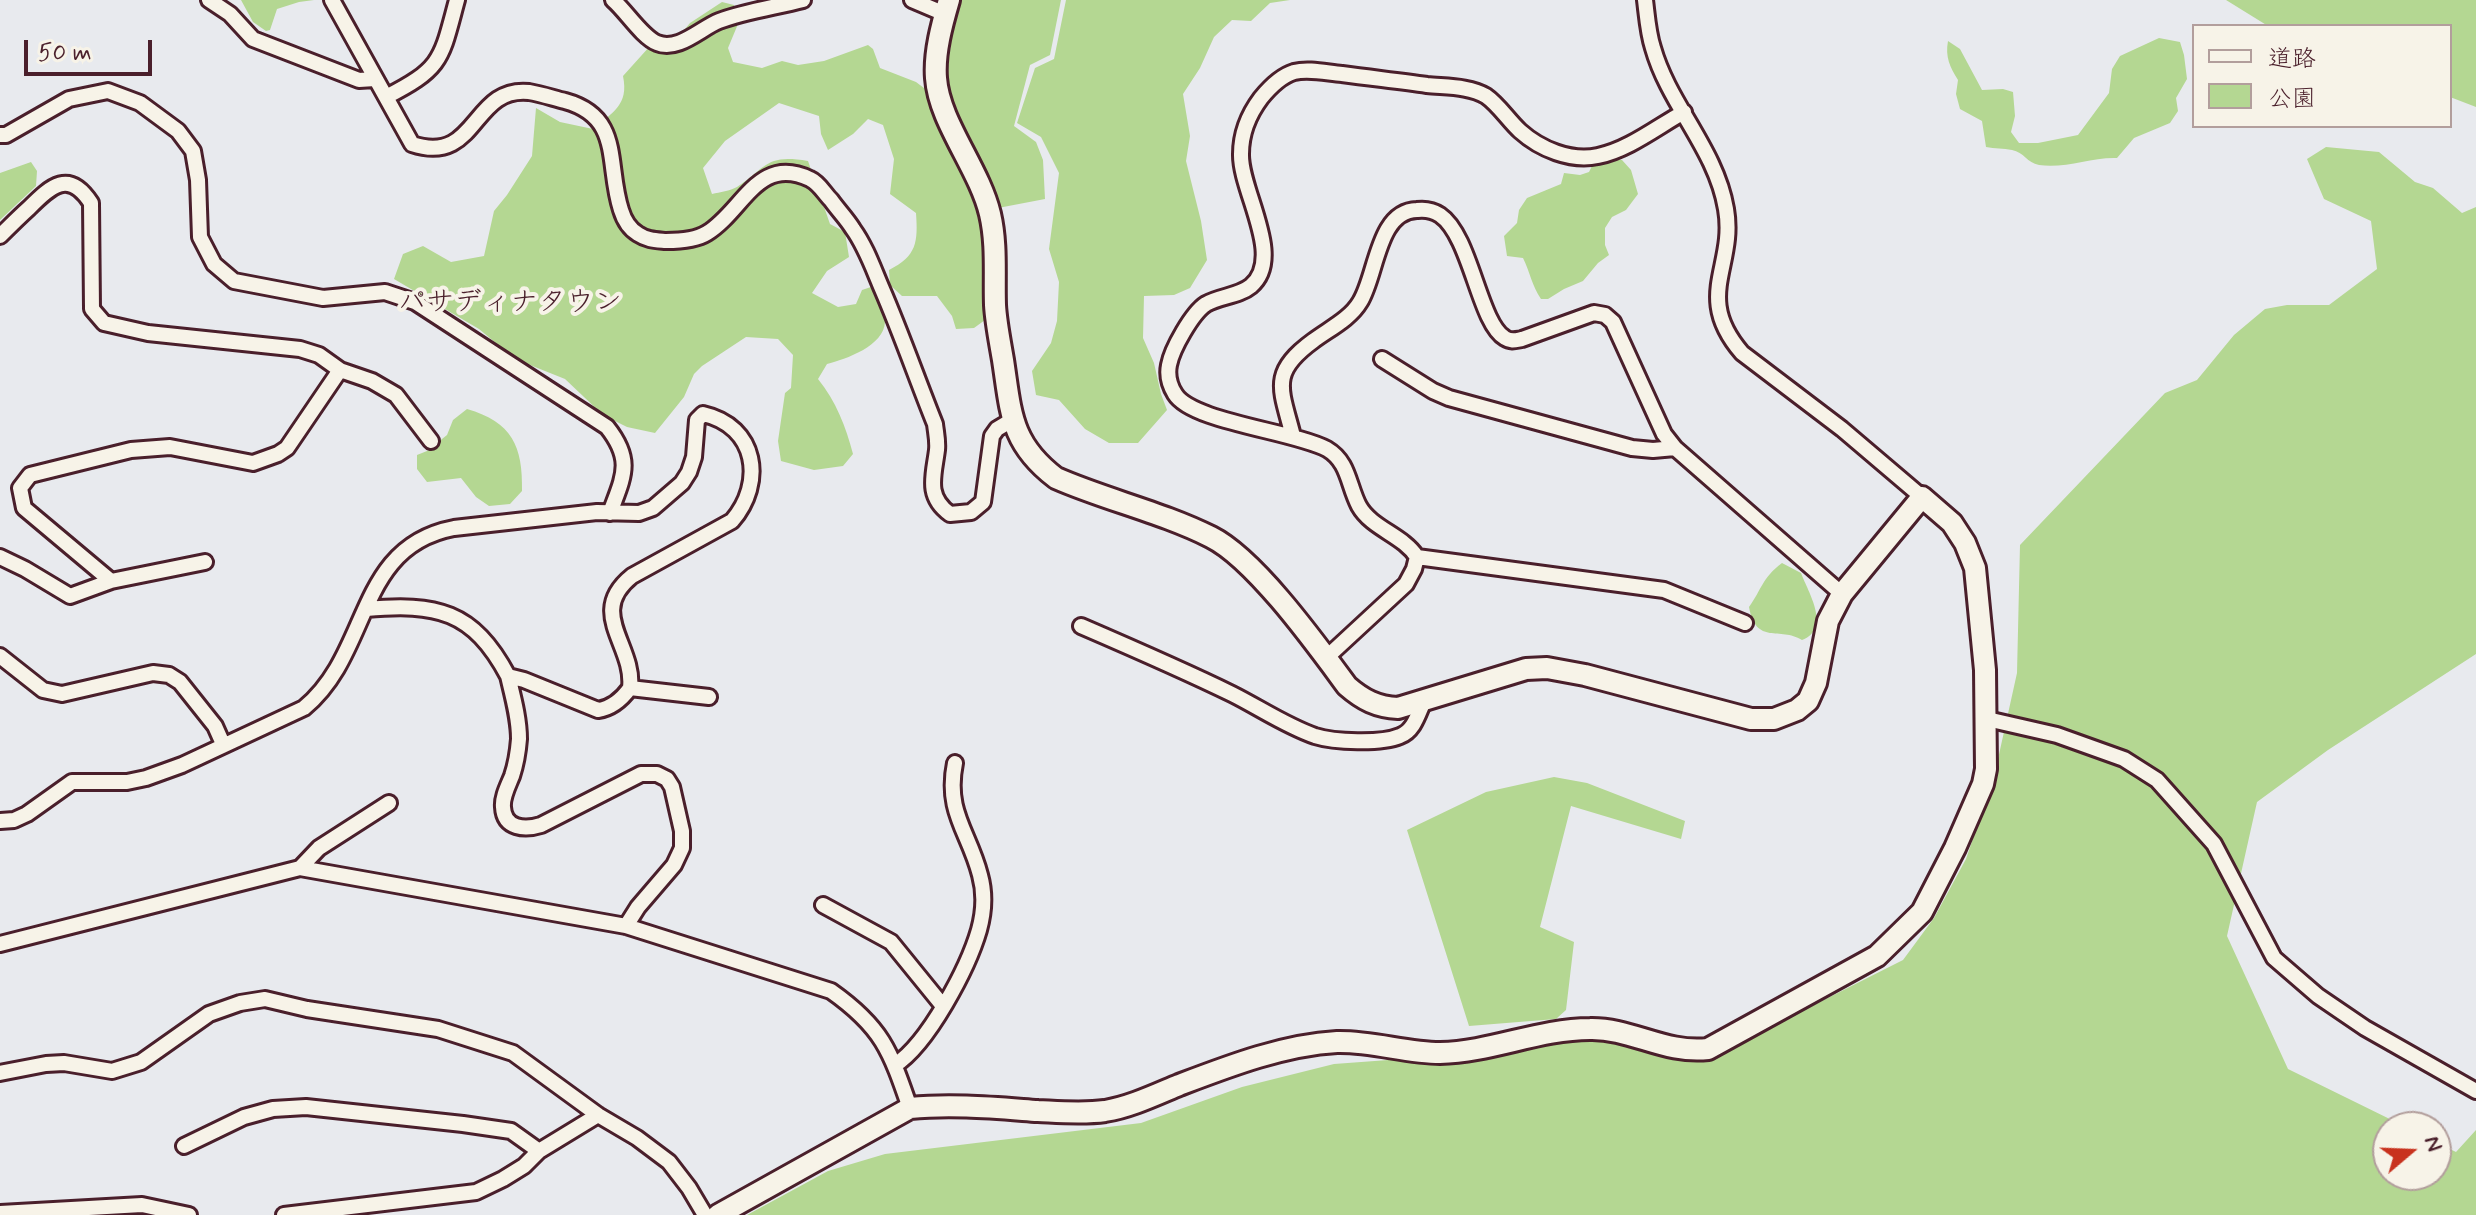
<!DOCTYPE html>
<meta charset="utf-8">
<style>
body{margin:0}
#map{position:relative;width:2476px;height:1215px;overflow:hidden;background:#e8eaee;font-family:Mynerve,"Klee One",sans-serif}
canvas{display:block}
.legend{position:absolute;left:2192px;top:24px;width:260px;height:104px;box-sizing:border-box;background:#f7f3e8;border:2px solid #b29e9c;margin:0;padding:10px 14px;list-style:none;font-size:24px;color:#4a1f2b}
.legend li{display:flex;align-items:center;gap:16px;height:40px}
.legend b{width:40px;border:2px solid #b29e9c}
.north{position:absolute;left:2372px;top:1111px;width:80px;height:80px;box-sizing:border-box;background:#f7f3e8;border:2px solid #b29e9c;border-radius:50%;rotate:71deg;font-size:22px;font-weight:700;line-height:32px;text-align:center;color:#4a1f2b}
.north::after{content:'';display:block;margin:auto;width:28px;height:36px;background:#c8321e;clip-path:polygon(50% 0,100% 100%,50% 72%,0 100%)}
.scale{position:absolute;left:24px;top:40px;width:128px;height:36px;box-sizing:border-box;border:4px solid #4a1f2b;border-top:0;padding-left:10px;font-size:24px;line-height:28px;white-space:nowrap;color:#4a1f2b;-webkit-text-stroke:6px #f7f3e8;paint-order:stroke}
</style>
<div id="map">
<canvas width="2476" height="1215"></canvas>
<ul class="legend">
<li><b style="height:10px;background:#f7f3e8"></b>道路</li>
<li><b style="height:22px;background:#b4d792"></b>公園</li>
</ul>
<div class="north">N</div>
<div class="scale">50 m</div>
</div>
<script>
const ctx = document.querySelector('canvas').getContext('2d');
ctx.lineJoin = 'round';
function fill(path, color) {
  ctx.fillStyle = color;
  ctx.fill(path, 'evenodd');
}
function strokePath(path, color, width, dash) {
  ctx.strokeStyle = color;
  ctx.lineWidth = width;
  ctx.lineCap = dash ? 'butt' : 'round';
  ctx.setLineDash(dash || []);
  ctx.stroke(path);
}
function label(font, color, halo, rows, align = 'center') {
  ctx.font = font + ' Mynerve,"Klee One",sans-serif';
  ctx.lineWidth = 8;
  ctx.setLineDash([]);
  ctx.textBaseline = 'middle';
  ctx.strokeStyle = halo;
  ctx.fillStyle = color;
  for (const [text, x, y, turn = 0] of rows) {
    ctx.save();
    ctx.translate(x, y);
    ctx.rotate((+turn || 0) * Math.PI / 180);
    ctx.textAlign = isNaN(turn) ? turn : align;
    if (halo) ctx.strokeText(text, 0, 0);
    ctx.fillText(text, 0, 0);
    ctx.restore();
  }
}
const green = new Path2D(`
 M241,0H314L299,2L277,9L270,30L266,31L253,22Z
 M959,0H1061L1050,55L1030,65L1014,126L1036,142L1043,160L1045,199L998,208L977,156L945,89L953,26Z
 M1066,0H1290L1270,3L1251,21L1232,20L1214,37L1200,68L1183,94L1190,136L1186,161L1201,221L1207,260L1190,288L1174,295L1144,296L1143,338L1154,363L1161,394L1167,410L1138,443H1109L1085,429L1059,400L1036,395L1032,371L1051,343L1057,321L1059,282L1049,249L1059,173L1041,137L1017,123L1035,68L1054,59Z
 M2226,0H2476V107L2450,97V26H2268Z
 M722,2L734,5L738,24L728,48L733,62L762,68L782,61L798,65L824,61L868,45L873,49L880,68L916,82L928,91L937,125L952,150L984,228L985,320L974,328L956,329L952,316L937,296H902L890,285L889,270C917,256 918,242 916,213L890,194L894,159L883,125L868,119L853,134L828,150L821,134L819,116L779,103L725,141L703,168L712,194C720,192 730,191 737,187C768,166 766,154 808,161L830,224L845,232L849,257L827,271L812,293L838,307L856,304L862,290L874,286C878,296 886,311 885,322C884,346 846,359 827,364L818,379C836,401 846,427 853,454L843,466L814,470L781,461L778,441L785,393L791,388L793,355L778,339L746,337L702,366L694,374L684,397L655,433L627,427L603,415L565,379L515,359L479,329L394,279L403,254L423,246L451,262L484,256L494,211L507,195L532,156L536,108L560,122L593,129C613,112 629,105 623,76L659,36L680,35L690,23Z
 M2159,38L2180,42L2184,55L2187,79L2176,98L2178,111L2170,123L2134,138L2117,158C2091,157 2065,169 2039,165C2027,163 2024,152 2012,150C2003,148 1995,149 1986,147L1982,121L1960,109L1956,94L1958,80C1950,67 1945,57 1948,41L1960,49L1982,90L2003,89L2013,92L2015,116L2011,132L2019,143H2038L2078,135L2109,93L2112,69L2120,56Z
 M2326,147L2379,152L2415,182L2433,188L2462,213L2476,207V654L2328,750L2257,802L2227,936L2288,1069L2406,1127H2388V1175H2436V1142L2456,1152L2476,1130V1215H747L828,1171L885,1154L1141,1123L1242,1087L1334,1064L1524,1050L1581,1035L1703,1037L1794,1015L1903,960L1934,918L1966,859L1994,777L2017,673L2020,545L2165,393L2197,380L2234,335L2265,309L2287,305H2329L2377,269L2371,221L2324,199L2307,159Z
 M1610,159L1622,160L1631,170L1638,194L1626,210L1612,217L1605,228V245L1609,255L1598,263L1583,281L1564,289L1548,299H1541C1532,286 1530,272 1523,258L1507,256L1504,236L1517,223L1519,210L1527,198L1561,184L1564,173L1580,175L1589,172L1592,166Z
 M31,162L37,171L36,186L0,220V173Z
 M467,409C512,422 523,446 522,491L510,504L489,506L476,497L461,478L427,482L417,469V455L427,451L447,435L453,420Z
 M1782,563L1801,573C1808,592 1832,629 1802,640C1780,626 1756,646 1749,607C1762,589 1762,578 1782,563Z
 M1554,777L1587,783L1685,821L1681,839L1571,806L1540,927L1574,942L1566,1010L1556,1019L1469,1026L1407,830L1486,792Z`);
const street = new Path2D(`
 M209,0L230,14L253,39L359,80L375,79
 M332,0L412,144C478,166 471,86 529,92C541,94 553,98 565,101C623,117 606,164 621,210C624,220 628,228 638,234C647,240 655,240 666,241C680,241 696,240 707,233C743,211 758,154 810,179C819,183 824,193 831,200C838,210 847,219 853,229C866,247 873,268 882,289C901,333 917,379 935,424C936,433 938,441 937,450C934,475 925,496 950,514L971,512L983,502L992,436L997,429L1012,420
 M613,0C626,11 642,37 657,43C678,52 701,28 719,21C746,11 776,7 803,0
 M912,0L945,14
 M1645,0C1647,16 1648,33 1653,48C1669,105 1716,149 1726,209C1736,267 1693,296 1742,353L1842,429L1922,497
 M386,97C443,68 441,59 457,0
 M0,135H6L69,99L108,91L140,103L178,131L193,151L198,180L200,237L214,264L234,281L323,298L385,292L415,302L607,427C634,461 623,477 610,513
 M0,236C10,226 19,217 29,208C51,186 69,169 91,203L92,309L104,323L148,333L300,349L319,355L340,370L287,448L278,454L253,463L170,447L131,450L30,475L20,488L24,508L111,581
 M1382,359L1433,391L1449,398L1632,448L1653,450L1675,448
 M340,370L372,381L396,395L431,441
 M1293,436C1281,389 1269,373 1313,341C1329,329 1350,319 1360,302C1377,275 1377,211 1417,210C1425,209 1434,211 1440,215C1471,236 1479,323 1505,338C1511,342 1516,340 1522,339L1594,313L1605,315L1613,322L1664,434L1675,448L1842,594
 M0,557L25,569L70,596L111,581L205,562
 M1417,557L1664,590L1745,623
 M366,609C436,603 473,610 508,676L524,680L598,710C612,708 622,699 630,688L709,697
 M1081,626C1132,648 1183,670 1232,694C1260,708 1286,726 1315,736C1334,742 1381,744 1400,736C1414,731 1418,714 1424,701
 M0,656L43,690L62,694L153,673L169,675L180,682L215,726L223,744
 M1326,658L1406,584L1414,569L1417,557C1403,535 1372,529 1359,506C1348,485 1349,462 1327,449C1293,431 1192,422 1175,394C1170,386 1167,375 1169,365C1172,349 1192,313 1206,304C1220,296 1239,296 1251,286C1285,257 1240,191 1241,154C1241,133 1249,114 1261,98C1270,87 1281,76 1294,72C1309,68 1328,73 1342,74C1371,78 1399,81 1427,85C1445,87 1470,86 1486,96C1499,105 1508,120 1520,131C1540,149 1571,162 1598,156C1628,150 1657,127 1684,112
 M508,676C513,697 519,718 519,739C518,752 516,764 512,776C508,786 502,797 503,807C504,829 525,830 541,825L641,774H657L667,779L672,787L682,831V848L674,865L638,907L626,926
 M1987,719L2057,735L2124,759L2157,780L2214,844L2274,958L2318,996L2365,1028L2476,1091
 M0,821L14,820L27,814L72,782H127L146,778L182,765L304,708C372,652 355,547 454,528L597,512L639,513L653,508L682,483L689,472L694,457L697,420L703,414C757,426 765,483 732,521L632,576C586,613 635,645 630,688
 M300,868L626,926L831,991C882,1027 890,1050 910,1108
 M823,905L891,942L943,1006
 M0,944L300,868L319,848L389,803
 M895,1065C928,1044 968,968 979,930C984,912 985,893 980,875C969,832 945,812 955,763
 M0,1073L46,1064L64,1063L112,1071L141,1062L209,1014L240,1003L265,999L307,1009L438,1029L513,1053L598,1115L637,1138L669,1162L689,1188L705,1215
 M184,1146L244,1117L273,1109L306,1107L463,1124L511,1131L539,1151
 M0,1213L142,1205L189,1215
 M284,1215L476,1192L503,1179L524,1166L539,1151L598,1115`);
const secondary = new Path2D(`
 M718,1215L910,1108C953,1104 995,1108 1038,1111C1060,1112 1083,1114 1105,1111C1130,1107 1155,1095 1179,1085C1229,1066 1283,1045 1337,1042C1372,1041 1406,1053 1440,1053C1491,1052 1539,1029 1590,1029C1631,1028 1665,1054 1708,1049L1877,956L1922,912L1955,848L1983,784L1986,769L1985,670L1975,568L1965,543L1952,523L1922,497L1842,594L1828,621L1816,683L1808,701L1797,710L1774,719H1751L1585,675L1547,668L1526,669L1398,708C1377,707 1363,700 1347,686C1316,644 1255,559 1211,537C1161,512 1106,500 1056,478C1010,443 1011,412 1003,360C1000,342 996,323 995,305C994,274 997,244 990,214C979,168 939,122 936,78C934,53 942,24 949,0`);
const neighbourhoodNames = [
 ["パサディナタウン",510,304]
];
fill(green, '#b4d792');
strokePath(street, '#4a1f2b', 20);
strokePath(secondary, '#4a1f2b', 26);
strokePath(street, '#f7f3e8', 14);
strokePath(secondary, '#f7f3e8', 20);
label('28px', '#4a1f2b', '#f7f3e8', neighbourhoodNames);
</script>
